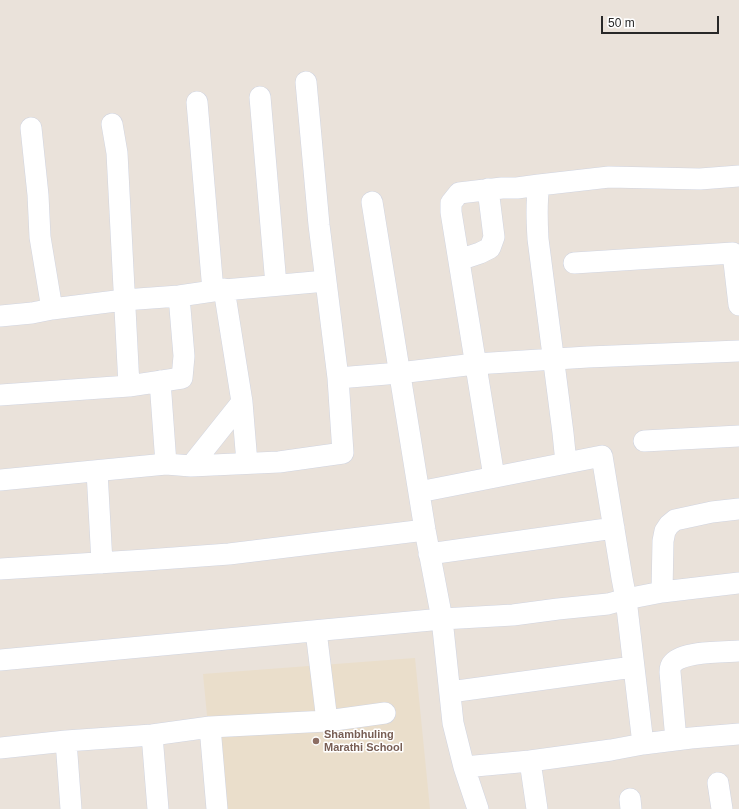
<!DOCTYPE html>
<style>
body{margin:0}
#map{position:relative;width:739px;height:809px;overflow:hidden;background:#eae2da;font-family:Arial,sans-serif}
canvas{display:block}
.scale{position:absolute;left:601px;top:16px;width:118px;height:18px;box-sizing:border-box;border:2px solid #282828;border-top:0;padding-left:5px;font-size:12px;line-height:14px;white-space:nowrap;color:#282828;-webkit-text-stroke:3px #fff;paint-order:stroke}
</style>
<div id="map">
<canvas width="739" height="809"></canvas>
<div class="scale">50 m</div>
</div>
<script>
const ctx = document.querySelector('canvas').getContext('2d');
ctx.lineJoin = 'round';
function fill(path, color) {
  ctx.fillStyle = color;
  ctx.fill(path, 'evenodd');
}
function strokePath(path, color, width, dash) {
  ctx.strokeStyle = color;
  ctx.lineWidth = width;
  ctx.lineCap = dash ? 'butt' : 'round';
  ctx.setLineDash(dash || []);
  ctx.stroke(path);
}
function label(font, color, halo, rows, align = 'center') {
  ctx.font = font + ' Arial,sans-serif';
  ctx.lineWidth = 3;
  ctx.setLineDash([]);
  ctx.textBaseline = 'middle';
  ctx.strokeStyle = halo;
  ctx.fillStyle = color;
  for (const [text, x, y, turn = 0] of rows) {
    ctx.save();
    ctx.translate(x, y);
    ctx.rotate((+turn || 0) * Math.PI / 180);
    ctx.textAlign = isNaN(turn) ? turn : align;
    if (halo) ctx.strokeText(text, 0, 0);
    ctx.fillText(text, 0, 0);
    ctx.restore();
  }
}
const education = new Path2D(`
 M415,658L430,809H216L203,674Z`);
const minor = new Path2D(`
 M260,97L276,285
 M197,102L213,291L326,281
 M112,124L117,153L129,386
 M31,128L38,195L40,237L52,309
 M539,185L609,177L700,179L739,176
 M372,202L425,530L442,619L453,723L464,767L530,761L611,750L643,744L691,738L739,734
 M459,260L480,253L490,248L494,237L488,189
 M574,263L733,253L739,305
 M224,289L242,402L247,463
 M0,316L32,313L52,309L124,300L179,296L213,291
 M338,378L399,373L475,364L588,357L739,351
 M160,381L166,464
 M0,395L129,386L182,378L184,356L179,296
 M644,441L739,436
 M191,466L242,402
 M97,471L102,563
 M494,477L451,212V203L459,193L502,188H517L539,185C536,203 537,221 538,239L563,433L566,463
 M0,480L166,464L191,466L279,462L343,453L338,378L319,225L306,82
 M429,554L614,528
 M0,569L146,560L229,554L425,530
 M662,592L663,541L665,531L669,525L675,520L712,512L739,509
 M316,631L327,721
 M0,660L442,619L513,615L558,609L608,604L626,599L622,578L602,456L419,492
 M450,692L633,667
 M210,727L217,809
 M152,735L158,809
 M676,740L670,672C670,668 671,665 673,663C684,651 723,652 739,651
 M66,741L71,809
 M643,744L626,599L662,592L739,583
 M0,748L66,741L152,735L210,727L327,721L385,713
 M530,761L537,809
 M464,767L478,809
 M718,783L722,809
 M630,799L631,809`);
const markers = [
 [316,741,4,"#8d6e63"]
];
const educationNames = [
 ["Shambhuling",324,735],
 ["Marathi School",324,748]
];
fill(education, '#eadecb');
strokePath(minor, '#d0d4e0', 22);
strokePath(minor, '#fff', 21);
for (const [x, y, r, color] of markers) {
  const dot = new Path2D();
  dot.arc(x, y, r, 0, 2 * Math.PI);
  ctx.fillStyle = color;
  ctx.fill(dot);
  strokePath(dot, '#fff', 1.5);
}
label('bold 11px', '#785e54', '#fff', educationNames, 'left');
</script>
